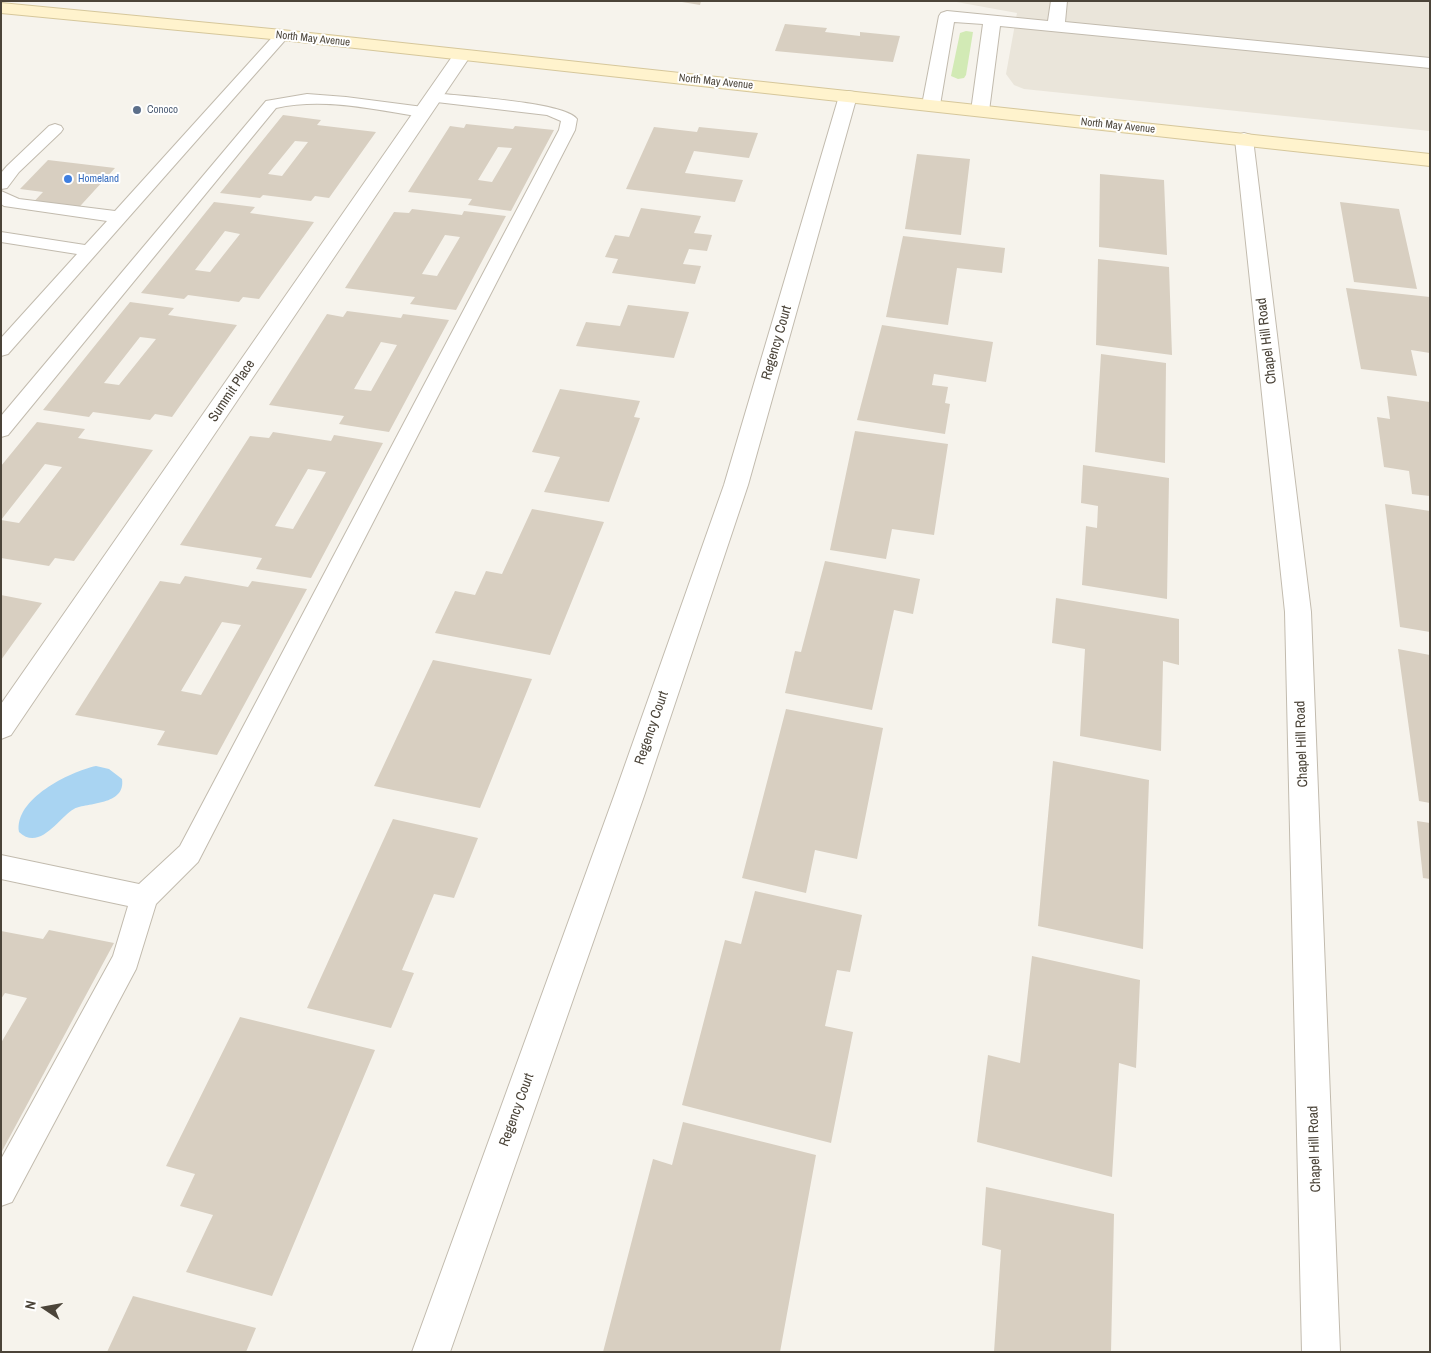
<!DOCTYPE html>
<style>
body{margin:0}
#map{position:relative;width:1431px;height:1353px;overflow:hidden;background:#f6f3ec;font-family:"Archivo Narrow",sans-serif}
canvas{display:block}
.frame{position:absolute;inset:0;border:2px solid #4b4439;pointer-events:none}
.north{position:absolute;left:20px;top:1283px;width:50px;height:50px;-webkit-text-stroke:4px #fff;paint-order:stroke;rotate:282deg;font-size:14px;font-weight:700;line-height:20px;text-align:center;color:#4b4439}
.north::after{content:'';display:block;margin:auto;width:18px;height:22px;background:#4b4439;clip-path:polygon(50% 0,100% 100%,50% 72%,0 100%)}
</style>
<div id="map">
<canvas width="1431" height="1353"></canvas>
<div class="frame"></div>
<div class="north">N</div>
</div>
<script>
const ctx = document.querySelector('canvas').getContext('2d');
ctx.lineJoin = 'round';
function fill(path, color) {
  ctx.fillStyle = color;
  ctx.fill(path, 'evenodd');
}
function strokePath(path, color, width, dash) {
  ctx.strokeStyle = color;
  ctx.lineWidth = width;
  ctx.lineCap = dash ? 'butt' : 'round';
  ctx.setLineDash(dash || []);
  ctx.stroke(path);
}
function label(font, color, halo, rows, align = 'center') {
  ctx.font = font + ' "Archivo Narrow",sans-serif';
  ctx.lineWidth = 4;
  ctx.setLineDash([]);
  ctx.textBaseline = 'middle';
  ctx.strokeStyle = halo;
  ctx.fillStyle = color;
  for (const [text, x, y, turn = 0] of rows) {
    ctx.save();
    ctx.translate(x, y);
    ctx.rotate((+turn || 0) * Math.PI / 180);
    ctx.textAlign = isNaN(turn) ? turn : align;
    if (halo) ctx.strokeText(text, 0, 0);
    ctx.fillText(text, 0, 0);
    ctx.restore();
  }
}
const residential = new Path2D(`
 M951,1H1430V131L1024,89L1014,85L1006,74L1017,13Z`);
const green = new Path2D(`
 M966,31L973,32L966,75L964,78L958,79L951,76L960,33Z`);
const water = new Path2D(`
 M96,766L109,769L122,779C126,806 87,802 74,809C59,817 40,852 19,832C14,799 69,772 96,766Z`);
const building = new Path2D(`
 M676,1H701L700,5Z
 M785,24L827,28L825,32L860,36V32L900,36L893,62L775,51Z
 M283,115L321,120L317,125L376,132L329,198L315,196L311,201L263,195L260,198L220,193ZM295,141L308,142L282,176L268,174Z
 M466,124L513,129L515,126L554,130L511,211L468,205L472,199L408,192L450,126L464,128ZM498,147L512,148L492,182L478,180Z
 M654,127L697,132L699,127L758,133L749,158L694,151L685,173L743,180L735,202L626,189Z
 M917,154L970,159L961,235L905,229Z
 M48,160L115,168L72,215L26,210L43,192L20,189Z
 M1100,174L1164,180L1167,255L1099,247Z
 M214,202L255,207L250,213L314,222L259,299L243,297L239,302L188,295L184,299L141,293ZM225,231L240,234L210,272L195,270Z
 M1340,202L1399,209L1417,289L1354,282Z
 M641,208L701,216L694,233L712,235L707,251L689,249L683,264L701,266L695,284L612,273L618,259L605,257L615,235L629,237Z
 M412,209L462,215L464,211L506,216L456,310L410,304L415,297L345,288L394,212L409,213ZM445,235L460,237L437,276L422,274Z
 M903,236L1005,248L1002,273L957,268L948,325L886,317Z
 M1098,259L1169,267L1172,355L1096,345Z
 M1346,288L1430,297V353L1411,350L1417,376L1361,369Z
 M130,302L174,308L168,315L237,325L172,417L155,414L150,420L93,412L89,417L43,410ZM140,337L156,339L119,385L104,383Z
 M628,305L689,312L674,358L576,346L586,322L620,326Z
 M347,311L401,318L403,314L449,320L389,432L339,424L344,416L269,405L327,314L343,317ZM381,342L397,345L371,391L354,389Z
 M882,325L993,342L986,382L934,374L932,385L948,387L945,403L950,404L945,434L857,420Z
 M1101,354L1166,363L1165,463L1095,452Z
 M560,389L640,401L634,417L640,418L609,502L544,492L560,457L532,452Z
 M1387,396L1430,402V496L1412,494L1409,471L1384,467L1377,417L1390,419Z
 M37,422L85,429L78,438L153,450L74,561L55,558L49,566L1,558V520L19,523L62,467L45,464L1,520V466Z
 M855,431L948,444L934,535L892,529L886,559L830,550Z
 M273,432L331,441L334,435L383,443L311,578L256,569L262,558L180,545L250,436L269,438ZM308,469L326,472L293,529L275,526Z
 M1083,465L1169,478L1167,599L1082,585L1086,526L1097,528L1098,506L1081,503Z
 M1385,504L1430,511V632L1400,627Z
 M532,509L604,522L550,655L435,633L455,591L475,595L486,571L502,574Z
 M825,561L920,579L913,614L894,610L872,710L785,693L795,651L801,652Z
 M185,576L248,587L252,581L307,589L217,755L157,745L165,731L75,715L160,581L180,584ZM222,622L241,625L201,695L181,691Z
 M1,595L42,603L1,660Z
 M1056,598L1179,619V665L1163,661L1161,751L1080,736L1085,649L1052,643Z
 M1398,649L1430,655V803L1419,801Z
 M433,660L532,679L480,808L374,786Z
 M786,709L883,728L857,859L815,850L806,893L742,878Z
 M1053,761L1149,780L1143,949L1038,926Z
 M393,819L478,838L454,898L434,894L402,970L414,973L391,1028L307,1008Z
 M1417,821L1430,823V879L1423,878Z
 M755,891L862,915L850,972L837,970L825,1026L853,1032L831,1143L682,1105L725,940L741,944Z
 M49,930L114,943L1,1153V1043L27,998L5,993L1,999V931L43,939Z
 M1032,956L1140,980L1136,1068L1119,1063L1112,1177L977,1142L988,1055L1020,1063Z
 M240,1017L375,1050L272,1296L186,1272L213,1215L180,1206L195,1174L166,1166Z
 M683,1122L816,1155L780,1352H603L653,1159L672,1165Z
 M986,1187L1114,1214L1111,1352H994L1001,1250L982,1245Z
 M133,1296L256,1328L246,1352H107Z`);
const service = new Path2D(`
 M282,31L287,32L289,35L287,38L8,354L1,356V338L77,254L1,242V232L85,245L107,221L4,206L1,204V191L19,199L115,211L277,32Z
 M433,93C458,96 565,102 577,119L575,130L198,862L156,904L136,969L12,1202L1,1206V1159L113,956L128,906L1,879V855L139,884L180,846L559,130L561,121L547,115L428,101L425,98L428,95Z
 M307,94L346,97L423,107L429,109L431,112L429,115L423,117C375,110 325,97 276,108L8,435L1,437V416L266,101Z
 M55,124L61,126L63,129L61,132L19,172L7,188L1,189V173L7,166L49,126Z`);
const minor = new Path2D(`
 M1051,1H1067L1065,22L1430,58V68L1000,26L989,111L986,115L980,116L974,115L971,111L983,24L954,22L940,105L937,109L931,110L925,109L922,105L939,16L941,13L947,11L1048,21Z
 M462,50L468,51L471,55L11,735L1,739V704L456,51Z
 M848,91L854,92L857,96L748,485L644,796L450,1352H412L614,796L724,485L839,96L842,92Z
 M1244,133L1251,135L1253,139L1311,612L1340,1352H1302L1285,612L1235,139L1237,135Z`);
const secondary = new Path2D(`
 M1,3L282,30L1430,154V166L282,40L1,13Z`);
const markers = [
 [137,110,5,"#5c6f8a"],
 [68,179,5,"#3f7fe0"]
];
const farStreetnames = [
 ["North May Avenue",313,39,6],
 ["North May Avenue",716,82,6],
 ["North May Avenue",1118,126,6]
];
const farServicenames = [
 ["Conoco",147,110]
];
const farShopnames = [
 ["Homeland",78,179]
];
const streetNames = [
 ["Chapel Hill Road",1267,341,-97],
 ["Regency Court",777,343,-74],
 ["Summit Place",232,391,-56],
 ["Regency Court",652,728,-71],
 ["Chapel Hill Road",1302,744,-92],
 ["Regency Court",517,1110,-70],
 ["Chapel Hill Road",1315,1149,-92]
];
fill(residential, '#eae5da');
fill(green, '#d2eab5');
fill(water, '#a9d4f2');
fill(building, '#d8cfc1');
strokePath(service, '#c2bbae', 2);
strokePath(minor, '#c2bbae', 2);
strokePath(secondary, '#d6c79b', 2);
fill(service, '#fff');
fill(minor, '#fff');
fill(secondary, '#fff3cd');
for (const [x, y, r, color] of markers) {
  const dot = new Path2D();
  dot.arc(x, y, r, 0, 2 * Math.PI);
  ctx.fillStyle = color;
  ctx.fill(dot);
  strokePath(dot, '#fff', 2);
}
label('11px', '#4b4439', '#fff', farStreetnames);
label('11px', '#4e5e75', '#fff', farServicenames, 'left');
label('11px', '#366cbe', '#fff', farShopnames, 'left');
label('14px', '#4b4439', '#fff', streetNames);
</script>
